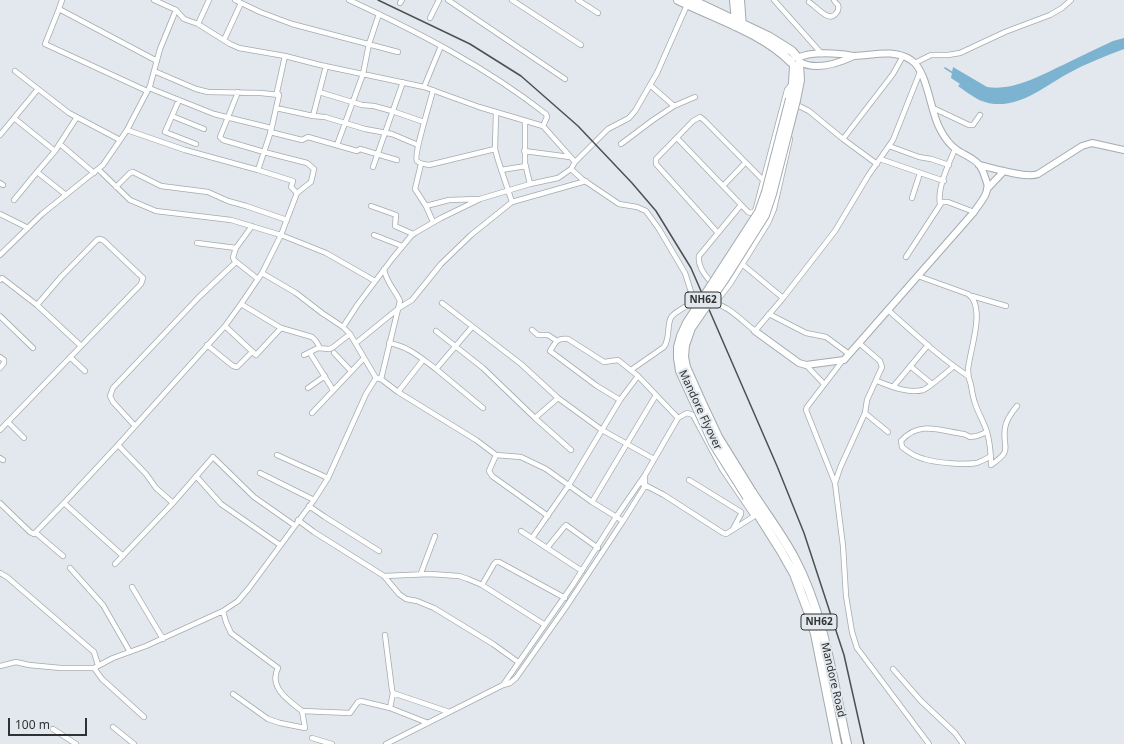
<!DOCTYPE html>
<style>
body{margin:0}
#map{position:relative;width:1124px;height:744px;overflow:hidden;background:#e2e8ed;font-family:"Noto Sans",sans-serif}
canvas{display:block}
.scale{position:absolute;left:8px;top:718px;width:79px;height:18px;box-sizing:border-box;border:2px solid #2f3233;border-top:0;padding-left:5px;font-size:12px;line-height:14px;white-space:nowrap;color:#2f3233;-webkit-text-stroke:3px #e2e8ed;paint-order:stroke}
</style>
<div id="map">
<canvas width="1124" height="744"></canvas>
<div class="scale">100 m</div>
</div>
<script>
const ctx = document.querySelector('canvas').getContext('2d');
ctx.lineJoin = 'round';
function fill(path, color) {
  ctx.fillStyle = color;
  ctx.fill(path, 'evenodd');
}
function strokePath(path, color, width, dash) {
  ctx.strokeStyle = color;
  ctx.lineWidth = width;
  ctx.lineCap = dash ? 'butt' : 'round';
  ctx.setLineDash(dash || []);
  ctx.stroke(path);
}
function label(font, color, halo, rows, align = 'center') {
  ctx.font = font + ' "Noto Sans",sans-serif';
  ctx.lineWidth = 4;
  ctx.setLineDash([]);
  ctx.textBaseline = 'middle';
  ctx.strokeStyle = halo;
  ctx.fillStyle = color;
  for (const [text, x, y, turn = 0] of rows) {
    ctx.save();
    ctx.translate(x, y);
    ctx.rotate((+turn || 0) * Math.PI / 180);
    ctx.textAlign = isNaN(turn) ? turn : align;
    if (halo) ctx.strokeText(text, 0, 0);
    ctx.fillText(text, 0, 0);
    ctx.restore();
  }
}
const water = new Path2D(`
 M1124,38V49C1105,56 1085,64 1067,74C1040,89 1013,114 979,100C972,96 965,91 958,86L960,84L951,78L953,67L987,87C1014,91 1039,76 1063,65C1079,57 1096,49 1113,41Z`);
const stream = new Path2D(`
 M945,68L953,73`);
const street = new Path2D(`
 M62,0L59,9L157,61
 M235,0L260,12L292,24L398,52
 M349,0C418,32 486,67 546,114L547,117L543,126
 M448,0L565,79
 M512,0L581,45
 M578,0L598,13
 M774,0L822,54
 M809,2C815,6 822,14 828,16C834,18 840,11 838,5C837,4 834,1 834,0
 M400,3L402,0
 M59,9L45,44L147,91
 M176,10L184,19L198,24L230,44L239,48L285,56L320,65L424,87L479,107L543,126L575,162
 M430,18L439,0
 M198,24L209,0
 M224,40L241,3
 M285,56L277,92L279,95L271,131L264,152L307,163L314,169L311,182L297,193L281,235L326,253L375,281
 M915,63L931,55H948L960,53L1005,32L1050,15L1062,8L1071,0
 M15,71L69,113L120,140
 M154,71L196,89L208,92L261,93L279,95
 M424,87L441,46
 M149,88L214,114L271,128
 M433,90C431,100 413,156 417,161C420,164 425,164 429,165L495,149
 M319,92L362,105L374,106L392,111L424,122
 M179,100L165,132L196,144
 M797,105L809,111L843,139L877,164
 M674,106L695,97
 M276,108L313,116L325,117L365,129L392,134L418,145
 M933,108L969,125H973L980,115
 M496,112L495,149L498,160L512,202
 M172,116L204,129
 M313,116L326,66
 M14,118L55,151L37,172L66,195
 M525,121V163L530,184
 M127,130L185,150L258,170L264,152L223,140L220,137L238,92
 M270,132L302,140L308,137L357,151L360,149L397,160
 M0,135L38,89
 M677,138L748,212L751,213L754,212L756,208L787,90L792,84
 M843,139L893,74L903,56
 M60,144L94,173
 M621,144L653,120L674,106L650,85
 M337,145L363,74L369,44L379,14
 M889,146L919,157L931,159L949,165
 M55,151L77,117
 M524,151L570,157
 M880,159L944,181
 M421,164L415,189L426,206L433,222
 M373,167L403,82
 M98,169L130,200L156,211L231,220L281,235L262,273L241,304L225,326L118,445L146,474L156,488L173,503L213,457L254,497L294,525
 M571,169L582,179L619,204L637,207L646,211L659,229L685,273L694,301L701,302
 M258,170L293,181L291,187L297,193
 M501,170L526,166
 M0,183L3,185
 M723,186L745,163
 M116,187L130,173L133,172L161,186L208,192L228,201L246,206L287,220
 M912,198L920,173
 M14,200L37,172
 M940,204C937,188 949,163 955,149
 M371,206L396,215L395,226L413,234
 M426,206L449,200L478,199
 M0,214L28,228
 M252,226L236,248L233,257L234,260L258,279
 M718,233L656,164V159L693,121L700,117L704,120L764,181
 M374,235L402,246
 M197,243L236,248
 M0,255L42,214L103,165L127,130L150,86L160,49L176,10L154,0
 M906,257L942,202H948L974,212
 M742,264L783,298
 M262,273L296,293L322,313L343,327
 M918,276L968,294C987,307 969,352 968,370C968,376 969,380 971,385C972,391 973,398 975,403C978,413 984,422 987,432C990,443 991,454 991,465
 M0,280L2,278L37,305L81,346
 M713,285C707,277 697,267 699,256L741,205
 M972,296L1006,306
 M708,302C726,303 741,320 755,331L783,298L835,231L868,176L893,140L920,72
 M716,302L730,284L768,223L774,209L790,139
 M442,303L521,364L558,398L602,430L654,459
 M241,304L281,328L312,337L316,341L320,348
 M888,310C914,333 939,357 968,376
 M769,314L806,333L826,337L849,354
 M0,316L33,348
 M225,326L256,355L281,328
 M532,330L538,335H548L557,341
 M436,331L483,368L535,418L558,398
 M356,343L399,308L412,300L441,264L471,235L512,202L586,181
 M389,343C408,346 421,358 436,369L472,327
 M207,345L233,366L237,367L252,352
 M310,353L333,390
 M334,353L351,371
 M304,355L318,348L329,349L332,348L350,334
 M0,357L4,360V363L0,368
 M70,357L85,371
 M843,360L807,407L806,410L835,483L843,546L846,596L852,632L857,648L929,744
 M806,365L824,384
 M910,366L932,384
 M436,369L483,408
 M631,370L664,347C671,337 666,323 672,316C678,310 688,306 694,301
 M638,376L620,400L597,386L550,351C556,342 556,338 568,339L604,362L618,360L638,376L678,418
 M376,378L350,334L343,327L358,304L392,259L411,236L415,233L441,218L480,199L530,184L558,178L571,169L575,162L608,129L629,118L635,111L657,73L687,5
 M381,379L400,301C395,290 386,282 384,269
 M877,381C890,386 908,394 923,390C929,388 948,371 953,367
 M893,387L928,345
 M308,388L325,376
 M398,392L423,360
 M312,413L364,358
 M865,413L888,432
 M535,418L571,450
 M8,422L24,438
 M135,426L113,402L110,396L113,388L199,297L236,262
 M0,430L141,284L143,278L103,240L99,239L97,240L61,277L37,305
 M987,432L977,436L970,437L964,434C941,431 919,420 901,441L902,447C908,452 916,457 924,459C937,463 964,465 977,463C982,461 986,459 991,456
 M277,455L328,478
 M496,455L489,471L492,476L548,516
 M0,458L3,460
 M991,465C1014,449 1002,450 1005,428C1006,420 1012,412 1017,406
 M260,473L314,500
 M196,476L221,504L280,545
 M689,480L741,512V514L733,529
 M835,483L840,468L865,413L867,400L882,367L880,361L859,343
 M643,484L664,495L723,533L726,534L756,515
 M592,502L656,395
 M0,503L30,532L34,534L64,503L123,556
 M64,503L118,445
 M309,506L325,517L379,551
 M298,520L314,532L384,576L399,594L406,599L417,601L434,608L493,644L518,662
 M521,531L582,571
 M36,533L63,556
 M532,538L569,485L620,400
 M547,548L564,527L566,525L598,548
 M115,564L173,503
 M70,568L103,605L130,652
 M0,573L7,577L94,652L98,665
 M421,573L435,536
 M384,576L430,574L459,576L468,579L482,585L545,625
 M482,585L494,564L496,562H499L565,598
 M132,587L163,639
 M223,611L226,622L231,633L278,668C268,687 289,701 302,711L305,728L280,723L268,719L233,694
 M385,635L392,690L393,693L449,712
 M0,666L16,662L29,665L61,668H94L113,658L146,646L223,611L238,601L249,588L314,500L328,478L366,394L376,378L381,379L398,392L476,440L496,455L521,457L546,469L592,502L623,521
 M94,668L102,679L144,717
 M893,669L921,701L955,733L963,744
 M503,685L572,586L616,517L645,475L678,418L687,413L693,415L722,469L754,516
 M390,708L393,693
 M302,711L350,713L358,702L361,701L390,708L428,723
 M113,727L134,744
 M53,729L76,744
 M312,738L332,744
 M386,744L503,685L510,683L516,678L566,607L623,521L645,486V476`);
const secondary = new Path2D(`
 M800,62C816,71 839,63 854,56
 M979,165C993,168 1026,179 1038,174L1082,146L1092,143L1124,150
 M987,189L1004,171
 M755,331L799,363L806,365L844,360L974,212C979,204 990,193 987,183C985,177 983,170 980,166C976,159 964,155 957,150C950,145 944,137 940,129C930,112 928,71 911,60C893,49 875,55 855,56C850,56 845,54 840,54C828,53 809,52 798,58`);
const highway = new Path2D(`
 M678,0C714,18 763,33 791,62
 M692,0L768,36L792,51L797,57
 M734,0L736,21L735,26
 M740,0L742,27
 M790,99L793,83L794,66
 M796,100L800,80L799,64
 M752,492C767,515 783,536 795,559C825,616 833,682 847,744
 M747,497L781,551L794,574L809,614L815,634L837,744`);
const rail = new Path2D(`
 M378,0L470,44L521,76L578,126L632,183L656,211L691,268L777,466L804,533L844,655L864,744`);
const highwayBridge = new Path2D(`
 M752,492L718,437L702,403L686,367L684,357L685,345L691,328L724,280L765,215L772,194L796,100
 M747,497L713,443L680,371L678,358V347L681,336L687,323L759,212L766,192L790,99`);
const shields = [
 [703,300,36],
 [819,622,36]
];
const shieldNames = [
 ["NH62",703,300],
 ["NH62",819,622]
];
const streetNames = [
 ["Mandore Flyover",700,410,65],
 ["Mandore Road",833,680,77]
];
fill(water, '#7cb3d1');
strokePath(stream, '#7cb3d1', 1.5);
strokePath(street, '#a4abaf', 6);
strokePath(secondary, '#a4abaf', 8);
strokePath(highway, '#a4abaf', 10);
strokePath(street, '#fff', 4.5);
strokePath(secondary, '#fff', 6);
strokePath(highway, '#fff', 8);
strokePath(rail, '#4d5052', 1.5);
strokePath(highwayBridge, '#a4abaf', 10, []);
strokePath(highwayBridge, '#fff', 8);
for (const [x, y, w] of shields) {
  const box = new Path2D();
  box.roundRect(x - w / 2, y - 8, w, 16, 3);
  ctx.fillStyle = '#e2e8ed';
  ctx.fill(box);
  strokePath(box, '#2f3233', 1);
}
label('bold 10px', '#2f3233', null, shieldNames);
label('11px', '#2f3233', '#e2e8ed', streetNames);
</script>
